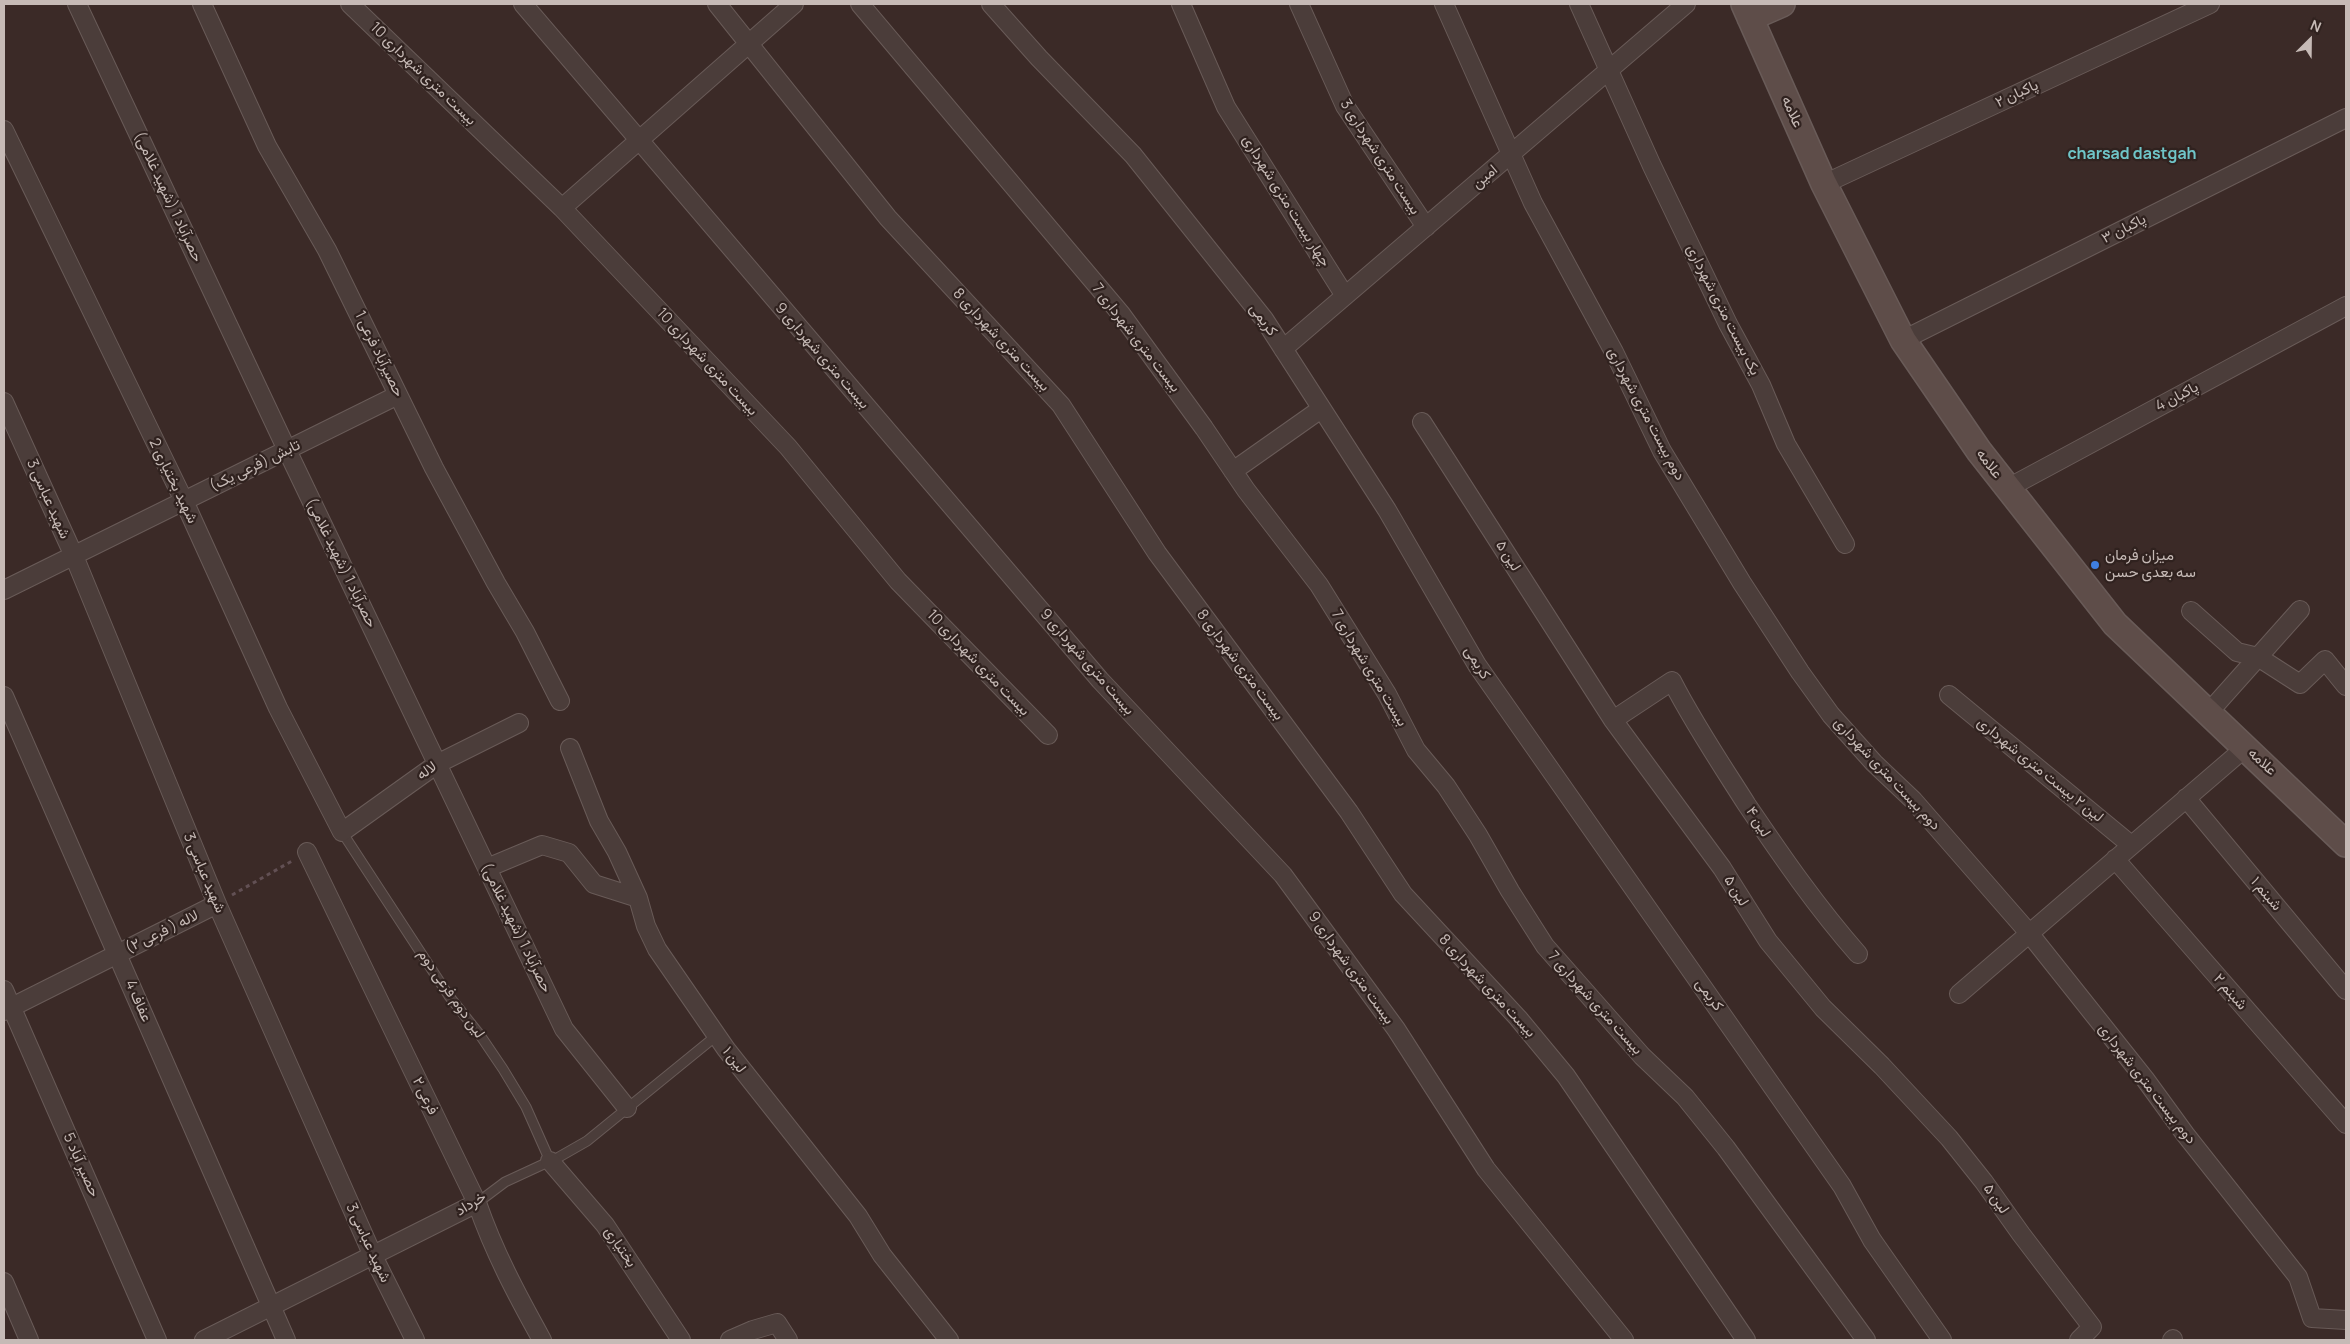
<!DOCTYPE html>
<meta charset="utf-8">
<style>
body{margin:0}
#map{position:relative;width:2350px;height:1344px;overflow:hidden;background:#3b2a27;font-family:Manrope,sans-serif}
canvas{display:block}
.frame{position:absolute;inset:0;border:5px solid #c6bab6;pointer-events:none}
.north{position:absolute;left:2285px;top:15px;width:50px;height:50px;-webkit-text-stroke:4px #30221f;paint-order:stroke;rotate:23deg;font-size:14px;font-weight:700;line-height:20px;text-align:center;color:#c6bab6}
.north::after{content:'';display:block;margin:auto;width:18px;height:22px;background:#c6bab6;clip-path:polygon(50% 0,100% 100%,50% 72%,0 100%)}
</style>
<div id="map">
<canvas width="2350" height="1344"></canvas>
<div class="frame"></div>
<div class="north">N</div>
</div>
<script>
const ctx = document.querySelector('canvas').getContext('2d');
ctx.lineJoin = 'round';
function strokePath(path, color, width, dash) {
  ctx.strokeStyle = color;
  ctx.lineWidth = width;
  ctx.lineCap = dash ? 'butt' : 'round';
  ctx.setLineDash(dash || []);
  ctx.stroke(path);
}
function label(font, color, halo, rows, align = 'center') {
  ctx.font = font + ' Manrope,Vazirmatn,sans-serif';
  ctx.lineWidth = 4.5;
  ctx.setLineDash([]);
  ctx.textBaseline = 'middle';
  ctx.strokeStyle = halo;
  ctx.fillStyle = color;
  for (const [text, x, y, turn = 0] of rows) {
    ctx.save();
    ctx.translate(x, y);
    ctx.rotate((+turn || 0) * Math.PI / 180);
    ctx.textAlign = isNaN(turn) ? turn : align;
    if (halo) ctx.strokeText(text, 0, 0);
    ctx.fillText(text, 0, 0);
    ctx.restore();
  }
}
const path = new Path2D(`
 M232,895L292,861`);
const lane = new Path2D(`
 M342,832L449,996L480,1035L503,1069L526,1107L550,1161
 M477,1203L505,1182L559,1157L587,1141L716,1036`);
const street = new Path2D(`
 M77,4L287,450L564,1029L627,1108
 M202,4L267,146L327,250L434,468L496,583L525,632L560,701
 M350,4L562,208L788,447L898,581L1048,735
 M523,4L1100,680L1283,875L1396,1029L1486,1169L1624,1340
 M717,4L888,218L1061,405L1157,553L1349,812L1403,894L1518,1018L1566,1076L1746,1340
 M860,4L1121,314L1204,428L1246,490L1319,585L1387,694L1416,750L1446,786L1478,835L1510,891L1545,946L1642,1056L1685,1097L1726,1148L1866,1340
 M991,4L1039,58L1133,155L1264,319L1387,510L1477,665L1842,1186L1872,1240L1942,1340
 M1181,4L1226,107L1345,296
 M1299,4L1345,106L1426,227
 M1444,4L1533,203L1614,352L1662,451L1742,583L1800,672L1831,715L1874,763L1913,800L2029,933L2145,1079L2185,1134L2298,1277L2312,1318L2346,1320
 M1579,4L1652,166L1728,324L1761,385L1786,444L1845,544
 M4,130L184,501L278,708L342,832L437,764L519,723
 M1824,184L2210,4
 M562,208L794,4
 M1903,340L2346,118
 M1283,349L1686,4
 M4,402L74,556L217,904L373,1256L415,1340
 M1422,422L1613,720L1722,868L1768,941L1823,1008L1882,1066L1949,1138L1984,1182L2021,1234L2092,1327L2079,1340
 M1233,471L1321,409
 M2008,488L2346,306
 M4,590L398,395
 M2191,611L2237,652L2258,657L2300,684L2325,660L2346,686
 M1949,695L2131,845
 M4,696L286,1340
 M2209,712L2300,610
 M1613,720L1672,681C1694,724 1721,764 1747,805C1783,858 1816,906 1858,954
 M570,748L599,821L617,852L638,898L646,926L657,949L726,1049L858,1216L882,1255L949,1340
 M2186,798L2346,990
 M307,852L477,1203C494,1252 517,1295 542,1340
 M2115,859L2346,1124
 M487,868L542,845L569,853L594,884L638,898
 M4,990L157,1340
 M1959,994L2246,747
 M4,1011L217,904
 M550,1161L605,1225L681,1340
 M4,1282L29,1340
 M204,1340L477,1203
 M730,1340L753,1330L777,1323L788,1340
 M2172,1340L2173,1339`);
const secondary = new Path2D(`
 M1744,4L1824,184L1903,340L1979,451L2115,624L2346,844
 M1750,18L1782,4`);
const markers = [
 [2095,565,5,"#3f7fe0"]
];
const streetNames = [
 ["بیست متری شهرداری 10",423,74,44],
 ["پاکبان ۲",2017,94,-25],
 ["علامه",1792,112,66],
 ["بیست متری شهرداری 3",1380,157,57],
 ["امین",1485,177,-40],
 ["حصرآباد 1 (شهید غلامی)",168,197,65],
 ["چهار بیست متری شهرداری",1286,201,58],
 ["پاکبان ۳",2124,229,-27],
 ["یک بیست متری شهرداری",1723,310,63],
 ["کریمی",1263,320,54],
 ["بیست متری شهرداری 7",1136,338,52],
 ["بیست متری شهرداری 8",1001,340,47],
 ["حصیرآباد فرعی 1",379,354,64],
 ["بیست متری شهرداری 9",822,356,49],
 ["بیست متری شهرداری 10",707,362,47],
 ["پاکبان 4",2177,397,-28],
 ["دوم بیست متری شهرداری",1646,414,62],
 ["علامه",1989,464,53],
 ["تابش (فرعی یک)",255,466,-26],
 ["شهید بختیاری 2",173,481,64],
 ["شهید عباسی 3",48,499,66],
 ["لین ۵",1508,556,57],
 ["حصرآباد 1 (شهید غلامی)",341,563,64],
 ["بیست متری شهرداری 9",1087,662,49],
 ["بیست متری شهرداری 10",978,663,46],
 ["کریمی",1477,663,58],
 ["بیست متری شهرداری 8",1240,665,53],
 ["بیست متری شهرداری 7",1369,668,59],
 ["علامه",2262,762,43],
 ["لین ۲ بیست متری شهرداری",2040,770,39],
 ["لاله",427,771,-35],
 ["دوم بیست متری شهرداری",1887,774,47],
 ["لین ۴",1758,822,58],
 ["شهید عباسی 3",204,873,67],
 ["لین ۵",1736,891,58],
 ["شبنم ۱",2266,894,50],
 ["حصرآباد 1 (شهید غلامی)",516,928,64],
 ["لاله ( فرعی ۲)",162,932,-26],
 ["بیست متری شهرداری 9",1351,968,54],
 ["بیست متری شهرداری 8",1487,986,47],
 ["شبنم ۲",2230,992,49],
 ["لین دوم فرعی دوم",451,994,55],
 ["کریمی",1709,995,54],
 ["عفاف 4",138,1001,66],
 ["بیست متری شهرداری 7",1595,1003,48],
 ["لین ۱",734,1060,53],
 ["دوم بیست متری شهرداری",2147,1084,52],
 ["۲ فرعی",425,1096,64],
 ["حصیر آباد 5",81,1165,66],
 ["لین ۵",1996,1199,55],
 ["خرداد",471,1204,-31],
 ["شهید عباسی 3",368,1243,65],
 ["بختیاری",620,1247,56]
];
const poiNames = [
 ["میزان فرمان",2105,556],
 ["سه بعدی حسن",2105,573]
];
const neighbourhoodNames = [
 ["charsad dastgah",2132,155]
];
strokePath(lane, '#695b58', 11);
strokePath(street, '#695b58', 20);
strokePath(secondary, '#695b58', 28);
strokePath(path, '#625054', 3, [4, 4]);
strokePath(lane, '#4b3d3a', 9);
strokePath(street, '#4b3d3a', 18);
strokePath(secondary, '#5e4d49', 25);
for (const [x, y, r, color] of markers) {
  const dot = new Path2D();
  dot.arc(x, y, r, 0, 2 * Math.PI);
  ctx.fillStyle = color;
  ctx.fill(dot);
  strokePath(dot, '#30221f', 2);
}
label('15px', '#c6bab6', '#30221f', streetNames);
label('15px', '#c6bab6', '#30221f', poiNames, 'left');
label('bold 16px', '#6fc5c8', '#30221f', neighbourhoodNames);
</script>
